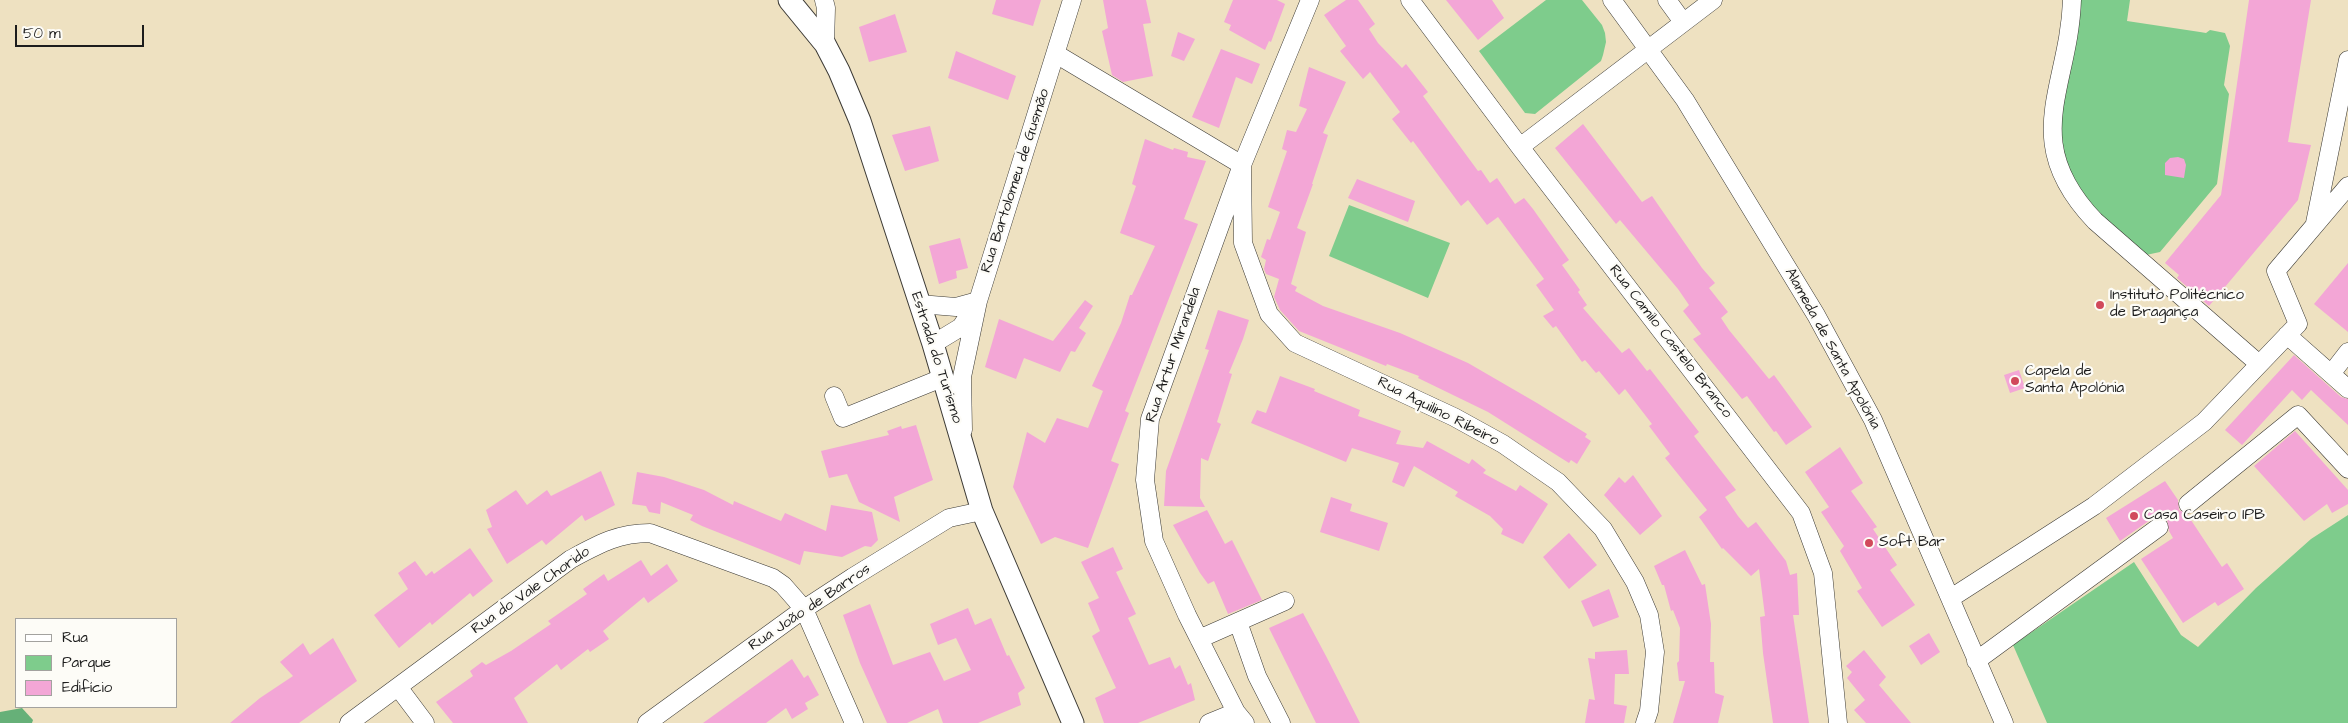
<!DOCTYPE html>
<meta charset="utf-8">
<style>
body{margin:0}
#map{position:relative;width:2348px;height:723px;overflow:hidden;background:#eee1c1;font-family:"Architects Daughter",sans-serif}
canvas{display:block}
.legend{position:absolute;left:15px;top:618px;width:162px;height:90px;box-sizing:border-box;background:#fdfcf7;border:1px solid #a3a29f;margin:0;padding:6px 9px;list-style:none;font-size:15px;color:#1c1c1c}
.legend li{display:flex;align-items:center;gap:10px;height:25px}
.legend b{width:25px;border:1px solid #a3a29f}
.scale{position:absolute;left:15px;top:25px;width:129px;height:22px;box-sizing:border-box;border:2px solid #1c1c1c;border-top:0;padding-left:6px;font-size:15px;line-height:18px;white-space:nowrap;color:#1c1c1c;-webkit-text-stroke:4px #fdfcf7;paint-order:stroke}
</style>
<div id="map">
<canvas width="2348" height="723"></canvas>
<ul class="legend">
<li><b style="height:6px;background:#fff"></b>Rua</li>
<li><b style="height:14px;background:#7ecc8c"></b>Parque</li>
<li><b style="height:14px;background:#f3a6d6"></b>Edifício</li>
</ul>
<div class="scale">50 m</div>
</div>
<script>
const ctx = document.querySelector('canvas').getContext('2d');
ctx.lineJoin = 'round';
function fill(path, color) {
  ctx.fillStyle = color;
  ctx.fill(path, 'evenodd');
}
function strokePath(path, color, width, dash) {
  ctx.strokeStyle = color;
  ctx.lineWidth = width;
  ctx.lineCap = dash ? 'butt' : 'round';
  ctx.setLineDash(dash || []);
  ctx.stroke(path);
}
function label(font, color, halo, rows, align = 'center') {
  ctx.font = font + ' "Architects Daughter",sans-serif';
  ctx.lineWidth = 4.5;
  ctx.setLineDash([]);
  ctx.textBaseline = 'middle';
  ctx.strokeStyle = halo;
  ctx.fillStyle = color;
  for (const [text, x, y, turn = 0] of rows) {
    ctx.save();
    ctx.translate(x, y);
    ctx.rotate((+turn || 0) * Math.PI / 180);
    ctx.textAlign = isNaN(turn) ? turn : align;
    if (halo) ctx.strokeText(text, 0, 0);
    ctx.fillText(text, 0, 0);
    ctx.restore();
  }
}
const green = new Path2D(`
 M1546,0H1582L1602,25L1605,33L1606,42L1603,55L1601,61L1535,114L1525,113L1479,51Z
 M2079,0H2130L2127,21L2200,32L2206,33L2210,30L2225,33L2230,46L2224,85L2229,94L2217,184L2160,252L2146,255L2093,208L2071,178L2063,155L2058,122L2080,17Z
 M1349,205L1450,243L1428,298L1329,256Z
 M2348,515V723H2047L2013,645L2134,562L2181,635L2198,647L2256,588L2311,539Z`);
const forest = new Path2D(`
 M22,708L33,720L32,723H0V712Z`);
const building = new Path2D(`
 M996,0H1041L1033,26L992,14Z
 M1103,0H1146L1151,23L1143,24L1153,76L1123,82L1112,75L1102,31L1108,28Z
 M1233,0H1277L1285,4L1271,42L1269,41L1265,50L1229,30L1231,25L1224,22Z
 M1346,0H1358L1375,24L1369,29L1378,43L1402,68L1406,64L1428,92L1423,96L1478,171L1481,170L1490,183L1497,178L1515,204L1524,198L1533,209L1569,260L1562,265L1580,290L1578,292L1587,305L1583,308L1622,353L1629,348L1647,371L1650,369L1699,432L1694,436L1736,490L1725,497L1738,516L1748,528L1756,522L1786,561L1790,575L1797,573L1799,615H1793L1809,723H1773L1763,653L1760,617L1765,616L1759,569L1751,576L1723,548L1722,549L1699,517L1707,510L1665,458L1670,454L1649,426L1652,424L1625,389L1619,395L1599,371L1596,373L1585,360L1582,362L1556,326L1553,328L1543,316L1554,310L1536,285L1544,279L1498,217L1487,225L1468,200L1461,206L1413,141L1411,143L1392,119L1400,112L1370,72L1363,79L1340,51L1346,46L1324,15Z
 M1446,0H1492L1504,18L1478,40Z
 M2249,0H2311L2288,142L2311,145L2298,200L2209,306L2177,278L2179,275L2165,263L2221,195Z
 M895,14L907,52L869,62L859,27Z
 M1178,32L1195,39L1184,61L1171,56Z
 M1221,49L1260,64L1252,84L1236,77L1219,128L1192,117Z
 M956,51L1016,76L1008,100L948,78Z
 M1309,67L1346,82L1323,133L1328,135L1312,184H1313L1297,228L1306,232L1291,284L1297,287L1295,291L1323,306L1400,333L1468,363L1537,403L1587,434L1585,437L1591,441L1577,464L1571,460L1569,463L1488,412L1418,378L1419,376L1387,364L1386,366L1299,331L1280,310L1274,297L1279,279L1266,274L1264,269L1266,260L1261,257L1267,239L1270,240L1280,212L1268,207L1287,151L1282,149L1287,130L1296,132L1307,109L1299,106Z
 M1583,124L1642,202L1652,196L1702,268L1715,283L1709,288L1728,312L1721,318L1729,330L1769,379L1774,375L1812,427L1786,445L1776,431L1774,432L1747,396L1742,399L1693,339L1701,334L1683,311L1689,305L1678,289L1620,220L1616,224L1555,148Z
 M930,126L939,161L905,171L892,135Z
 M1145,139L1173,150L1174,148L1188,152L1187,157L1206,161L1184,219L1198,224L1125,411L1129,413L1111,461L1119,464L1088,548L1055,537L1041,544L1013,487L1027,432L1045,443L1057,418L1088,428L1103,391L1092,386L1121,323L1130,295H1132L1155,246L1120,233L1136,186L1132,184Z
 M2178,157L2184,159L2186,165L2184,178L2165,175V163L2170,158Z
 M1357,179L1415,201L1408,222L1348,198Z
 M960,238L968,268L956,271L957,278L939,284L929,246Z
 M2348,263V332L2314,304Z
 M1085,300L1093,306L1079,328L1086,333L1075,352L1071,351L1060,372L1024,358L1016,379L985,367L999,319L1053,341Z
 M1218,310L1249,320L1243,339L1229,373L1232,374L1217,422L1221,424L1214,443L1208,461L1201,458L1200,498L1205,507L1164,506L1166,471L1209,350L1205,349Z
 M2294,355L2341,397L2348,399V425L2311,390L2302,400L2292,390L2242,445L2225,430Z
 M2019,370L2025,388L2010,393L2004,375Z
 M1280,376L1315,389L1314,391L1360,410L1358,416L1401,431L1396,444L1423,448L1427,441L1469,464L1472,459L1486,470L1483,473L1516,491L1520,485L1548,504L1523,544L1501,534L1503,529L1490,516L1455,496L1458,492L1414,466L1404,487L1392,482L1399,463L1352,448L1346,462L1251,423L1257,410L1266,413Z
 M916,425L933,480L894,497L900,522L859,502L847,474L829,478L821,451L889,435L887,431L901,426L902,429Z
 M2295,431L2348,490V504L2332,513L2327,504L2304,521L2254,466Z
 M1840,447L1863,483L1851,491L1877,527L1873,529L1897,565L1890,570L1915,605L1882,627L1857,591L1862,588L1840,551L1844,546L1821,512L1829,507L1805,472Z
 M601,471L615,505L585,521L582,515L546,545L542,540L507,564L487,529L492,527L486,510L516,490L527,505L547,490L551,496Z
 M637,472L664,477L704,490L733,505L734,501L781,521L785,513L826,531L831,505L872,512L878,540L871,547L865,546L842,557L804,551L800,565L702,526L690,520L693,515L661,502L660,514L649,512L646,506L632,504Z
 M1633,475L1662,516L1640,535L1604,495L1619,477L1625,483Z
 M2165,481L2178,500L2179,510L2187,514L2222,567L2227,563L2244,589L2218,606L2215,602L2183,623L2141,559L2173,538L2169,531L2167,520L2159,516L2153,518L2120,541L2106,518Z
 M1331,497L1352,504L1350,511L1388,523L1379,551L1320,532Z
 M1207,510L1225,544L1232,540L1262,600L1228,614L1214,581L1208,584L1200,573L1173,525Z
 M1569,533L1597,565L1569,589L1543,557Z
 M1113,547L1123,569L1116,572L1136,614L1128,618L1149,665L1170,657L1175,669L1180,665L1188,685L1191,683L1195,700L1138,723H1104L1095,698L1116,688L1092,636L1100,631L1088,603L1099,598L1081,562Z
 M470,548L493,581L473,597L470,593L432,625L430,622L399,648L374,615L408,589L398,573L415,561L426,576L432,571L434,574Z
 M1685,550L1702,585L1705,584L1711,624L1710,662H1714L1715,693L1724,696L1718,723H1673L1685,681H1679L1677,663L1679,661L1680,628L1673,610L1671,611L1664,585H1662L1654,566Z
 M641,560L651,576L667,564L678,581L648,603L644,597L603,631L609,639L590,652L588,649L561,670L557,664L514,698L528,723H453L436,702L473,676L470,671L482,662L486,665L511,651L551,624L548,621L587,594L583,589L604,574L608,581Z
 M1609,589L1619,617L1593,627L1581,601Z
 M870,604L893,665L930,652L944,681L971,670L956,638L938,645L930,624L968,608L975,625L991,618L1007,656L1009,655L1025,688L1018,693L1021,705L978,723H943L938,709L907,723H887L860,663L843,615Z
 M1303,613L1326,656L1360,723H1316L1269,628Z
 M1929,633L1940,652L1921,665L1909,646Z
 M333,638L357,681L299,723H230L260,698L293,676L280,662L303,643L310,655Z
 M1627,650L1629,674H1615L1614,704L1627,706L1624,723H1585L1589,699L1595,700L1588,658L1595,659V652Z
 M1864,650L1886,677L1879,685L1911,723H1866L1854,710L1865,700L1847,678L1852,672L1846,666Z
 M792,659L804,678L808,675L819,695L805,703L808,709L792,719L786,708L766,723H703Z`);
const minor = new Path2D(`
 M824,0L826,8L825,44
 M1410,0L1520,147L1801,513L1823,573L1838,723
 M1612,0L1685,100L1816,315L1873,420L2004,723
 M1667,0L1683,22
 M2072,0C2069,89 2018,140 2095,221L2259,364
 M1056,54L1242,165L1243,243L1269,314L1295,343L1454,417L1503,444L1558,482L1603,529L1635,582L1649,615L1655,652L1649,711L1645,723
 M1520,147L1713,0
 M2315,223L2348,60
 M919,304L956,307L978,301L962,377L963,430
 M2287,335L2348,389
 M933,344L961,327L978,301L1072,0
 M2331,374L2348,352
 M834,396L843,418L942,378
 M2188,504L2298,415L2348,469
 M1951,598L2094,506L2204,422L2298,324L2276,271L2348,186
 M1238,622L1257,676L1281,723
 M1199,639L1285,601
 M1976,661L2159,527
 M398,687L425,723
 M349,723L571,559C599,544 618,533 650,533L773,578L783,585L804,609L854,723
 M647,723L804,609L853,577L949,518L982,511
 M1209,723L1236,712
 M1245,723L1236,712L1187,615L1154,541L1145,480L1150,419L1242,165L1310,0`);
const major = new Path2D(`
 M789,0L825,44L839,71L860,121L933,344L982,511L1073,723`);
const markers = [
 [2100,305,5,"#d1495b"],
 [2015,381,5,"#d1495b"],
 [2134,516,5,"#d1495b"],
 [1869,543,5,"#d1495b"]
];
const streetNames = [
 ["Rua Bartolomeu de Gusmão",1016,181,-72],
 ["Rua Camilo Castelo Branco",1670,342,52],
 ["Alameda de Santa Apolónia",1832,349,61],
 ["Rua Artur Mirandela",1174,355,-71],
 ["Estrada do Turismo",936,358,72],
 ["Rua Aquilino Ribeiro",1438,412,27],
 ["Rua do Vale Chorido",531,591,-35],
 ["Rua João de Barros",810,608,-34]
];
const poiNames = [
 ["Instituto Politécnico",2110,296],
 ["de Bragança",2110,313],
 ["Capela de",2025,372],
 ["Santa Apolónia",2025,389],
 ["Casa Caseiro IPB",2144,516],
 ["Soft Bar",1879,543]
];
fill(green, '#7ecc8c');
fill(forest, '#66b078');
fill(building, '#f3a6d6');
strokePath(minor, '#3c3a35', 19);
strokePath(major, '#3c3a35', 23);
strokePath(minor, '#fff', 18);
strokePath(major, '#fff', 21);
for (const [x, y, r, color] of markers) {
  const dot = new Path2D();
  dot.arc(x, y, r, 0, 2 * Math.PI);
  ctx.fillStyle = color;
  ctx.fill(dot);
  strokePath(dot, '#fdfcf7', 2);
}
label('15px', '#1c1c1c', '#fdfcf7', streetNames);
label('15px', '#1c1c1c', '#fdfcf7', poiNames, 'left');
</script>
